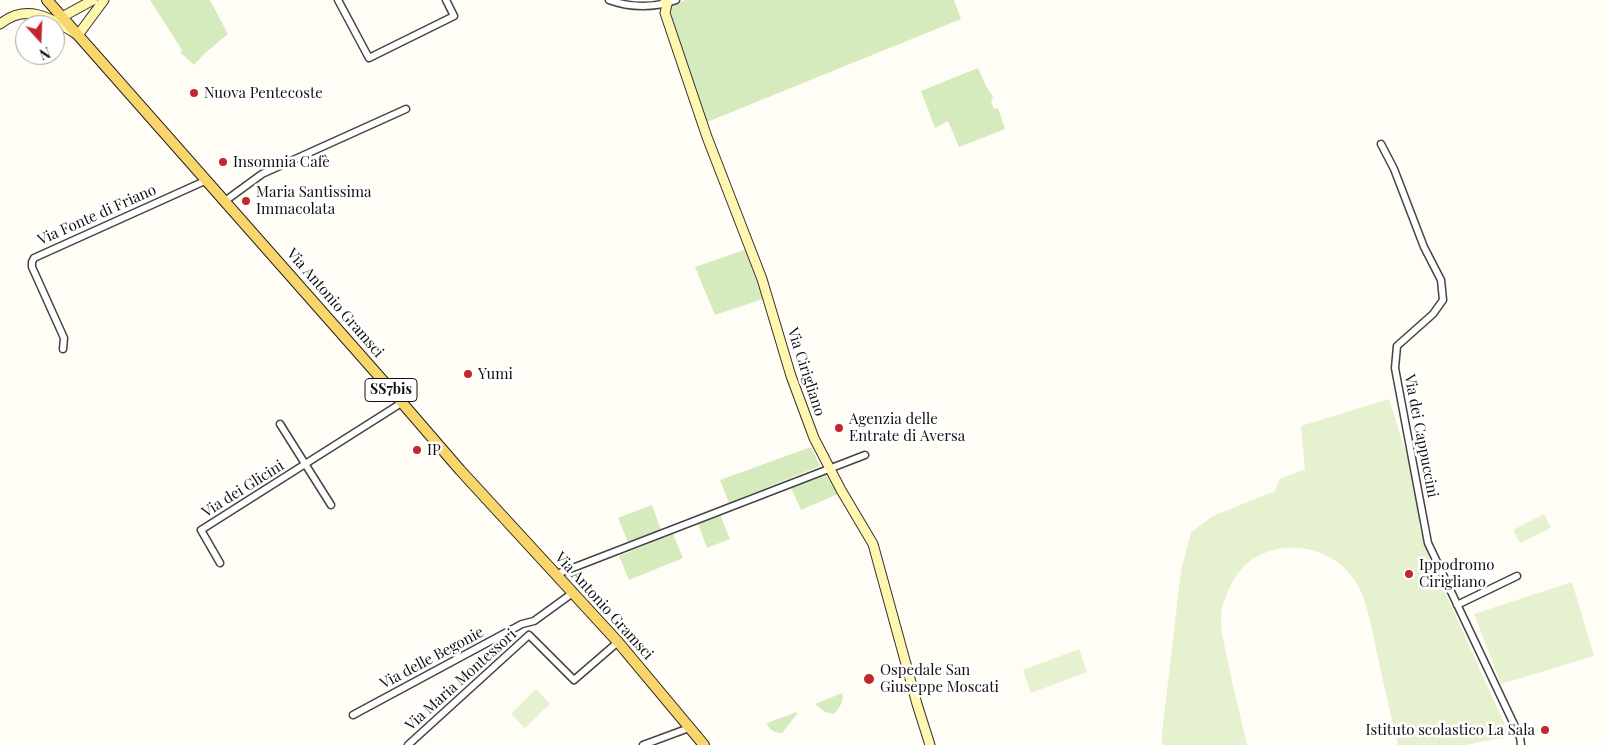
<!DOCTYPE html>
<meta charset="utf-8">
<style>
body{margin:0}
#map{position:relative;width:1606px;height:745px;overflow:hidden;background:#fffdf5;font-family:"Playfair Display",serif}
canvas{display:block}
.north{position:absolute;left:15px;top:15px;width:50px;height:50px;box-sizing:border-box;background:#fff;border:1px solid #a0a0a0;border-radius:50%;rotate:160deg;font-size:14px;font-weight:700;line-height:20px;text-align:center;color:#111}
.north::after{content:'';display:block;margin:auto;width:18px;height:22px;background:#c4262e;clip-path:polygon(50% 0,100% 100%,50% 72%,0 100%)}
</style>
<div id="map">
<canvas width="1606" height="745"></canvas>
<div class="north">N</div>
</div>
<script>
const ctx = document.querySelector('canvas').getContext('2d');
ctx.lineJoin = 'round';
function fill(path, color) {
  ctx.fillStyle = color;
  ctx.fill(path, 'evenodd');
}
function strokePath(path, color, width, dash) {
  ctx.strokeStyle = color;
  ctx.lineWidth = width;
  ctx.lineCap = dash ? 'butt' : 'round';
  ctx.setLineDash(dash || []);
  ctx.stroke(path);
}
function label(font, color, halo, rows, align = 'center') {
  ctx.font = font + ' "Playfair Display",serif';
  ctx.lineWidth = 5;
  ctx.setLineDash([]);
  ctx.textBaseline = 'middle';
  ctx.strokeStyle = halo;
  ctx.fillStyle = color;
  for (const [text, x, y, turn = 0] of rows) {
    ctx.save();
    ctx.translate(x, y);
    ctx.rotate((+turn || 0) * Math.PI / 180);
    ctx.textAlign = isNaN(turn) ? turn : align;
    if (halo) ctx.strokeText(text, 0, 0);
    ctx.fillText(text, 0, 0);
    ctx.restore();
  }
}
const green = new Path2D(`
 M150,0H210L228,34L205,53L194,65L180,52L182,50Z
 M686,0H954L961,19L707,122L668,15L670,7Z
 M978,68L985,84L993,97L991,101L994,109L998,108L1005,129L959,147L948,121L935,128L921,91Z
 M747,249L763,299L715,315L695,267Z
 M811,447L820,466L729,503L720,480Z
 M826,475L838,494L801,510L791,488Z
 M652,505L661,530L628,542L618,518Z
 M720,515L730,539L707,548L698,524Z
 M673,534L683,558L629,580L619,556Z
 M842,693C845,701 839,708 834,714L825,712L815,704Z
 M797,712V714L782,733C776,733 768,730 767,723Z`);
const pitch = new Path2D(`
 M1389,399L1407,456L1420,511L1419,525L1429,557L1510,736L1466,745H1398C1390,713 1383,681 1376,649C1372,629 1367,601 1357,584C1336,547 1286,537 1251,560C1240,568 1232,581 1227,593C1226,598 1223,603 1222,608C1219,622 1223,639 1226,653C1232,684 1240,714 1247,745H1162V733L1181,571L1191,532L1213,516L1275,491L1280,479L1305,469L1301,426Z
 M1544,514L1551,528L1520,543L1513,530Z
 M1572,582L1594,656L1501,684L1474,614Z
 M1079,649L1087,672L1031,693L1023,670Z
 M536,689L550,704L525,728L511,714Z`);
const street = new Path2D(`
 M338,0L369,58L454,16L446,0
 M609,0C630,8 655,8 676,0
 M1381,144L1394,169L1424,247L1441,280L1443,300L1433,314L1397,346L1395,368L1428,543L1520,737L1521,745
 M225,201L262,174L406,109
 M63,349L64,338L32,267V262L34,258L207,180
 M280,424L331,505
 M220,563L201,530L403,402
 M557,574L865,455
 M1457,605L1517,576
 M353,715L522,624L534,621L574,592
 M408,745L529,635L574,680L618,642
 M643,745L689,728`);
const secondary = new Path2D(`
 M665,0L667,4L665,13L707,137L762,279L791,376L814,438L841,490L873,544L917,704L930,745
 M62,17L93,0
 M0,24C28,2 52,19 78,35L104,0`);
const primary = new Path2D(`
 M47,0L385,383L460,470L618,642L704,745`);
const markers = [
 [194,93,5,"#c4262e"],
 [223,162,5,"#c4262e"],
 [246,201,5,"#c4262e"],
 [468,374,5,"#c4262e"],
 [839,428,5,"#c4262e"],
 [417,450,5,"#c4262e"],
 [1409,574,5,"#c4262e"],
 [869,679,6,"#c4262e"],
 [1545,730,5,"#c4262e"]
];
const shields = [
 [391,390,52]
];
const shieldNames = [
 ["SS7bis",391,390]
];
const poiNames = [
 ["Nuova Pentecoste",204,93],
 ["Insomnia Cafè",233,162],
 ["Maria Santissima",256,192],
 ["Immacolata",256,209],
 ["Yumi",478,374],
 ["Agenzia delle",849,419],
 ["Entrate di Aversa",849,436],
 ["IP",427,450],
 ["Ippodromo",1419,565],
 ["Cirigliano",1419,582],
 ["Ospedale San",880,670],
 ["Giuseppe Moscati",880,687],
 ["Istituto scolastico La Sala",1535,730,"right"]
];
const streetNames = [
 ["Via Fonte di Friano",97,215,-24],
 ["Via Antonio Gramsci",335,303,49],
 ["Via Cirigliano",806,372,72],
 ["Via dei Cappuccini",1421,436,79],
 ["Via dei Glicini",243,489,-32],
 ["Via Antonio Gramsci",604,606,48],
 ["Via delle Begonie",432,658,-28],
 ["Via Maria Montessori",461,680,-42]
];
fill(green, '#d5ebbd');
fill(pitch, '#e6f2cf');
strokePath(street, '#444', 9);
strokePath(secondary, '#333', 11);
strokePath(primary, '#222', 12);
strokePath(street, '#fff', 6);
strokePath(secondary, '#fff6b0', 9);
strokePath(primary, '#f9d66b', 10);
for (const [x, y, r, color] of markers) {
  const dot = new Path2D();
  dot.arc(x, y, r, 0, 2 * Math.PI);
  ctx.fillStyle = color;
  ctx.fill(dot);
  strokePath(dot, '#fff', 2);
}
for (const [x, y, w] of shields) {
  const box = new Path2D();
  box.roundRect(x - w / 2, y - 11.5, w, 23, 4);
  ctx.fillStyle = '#fff';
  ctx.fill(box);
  strokePath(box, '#111', 1);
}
label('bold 14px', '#111', null, shieldNames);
label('15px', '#111', '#fff', poiNames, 'left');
label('15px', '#111', '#fff', streetNames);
</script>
